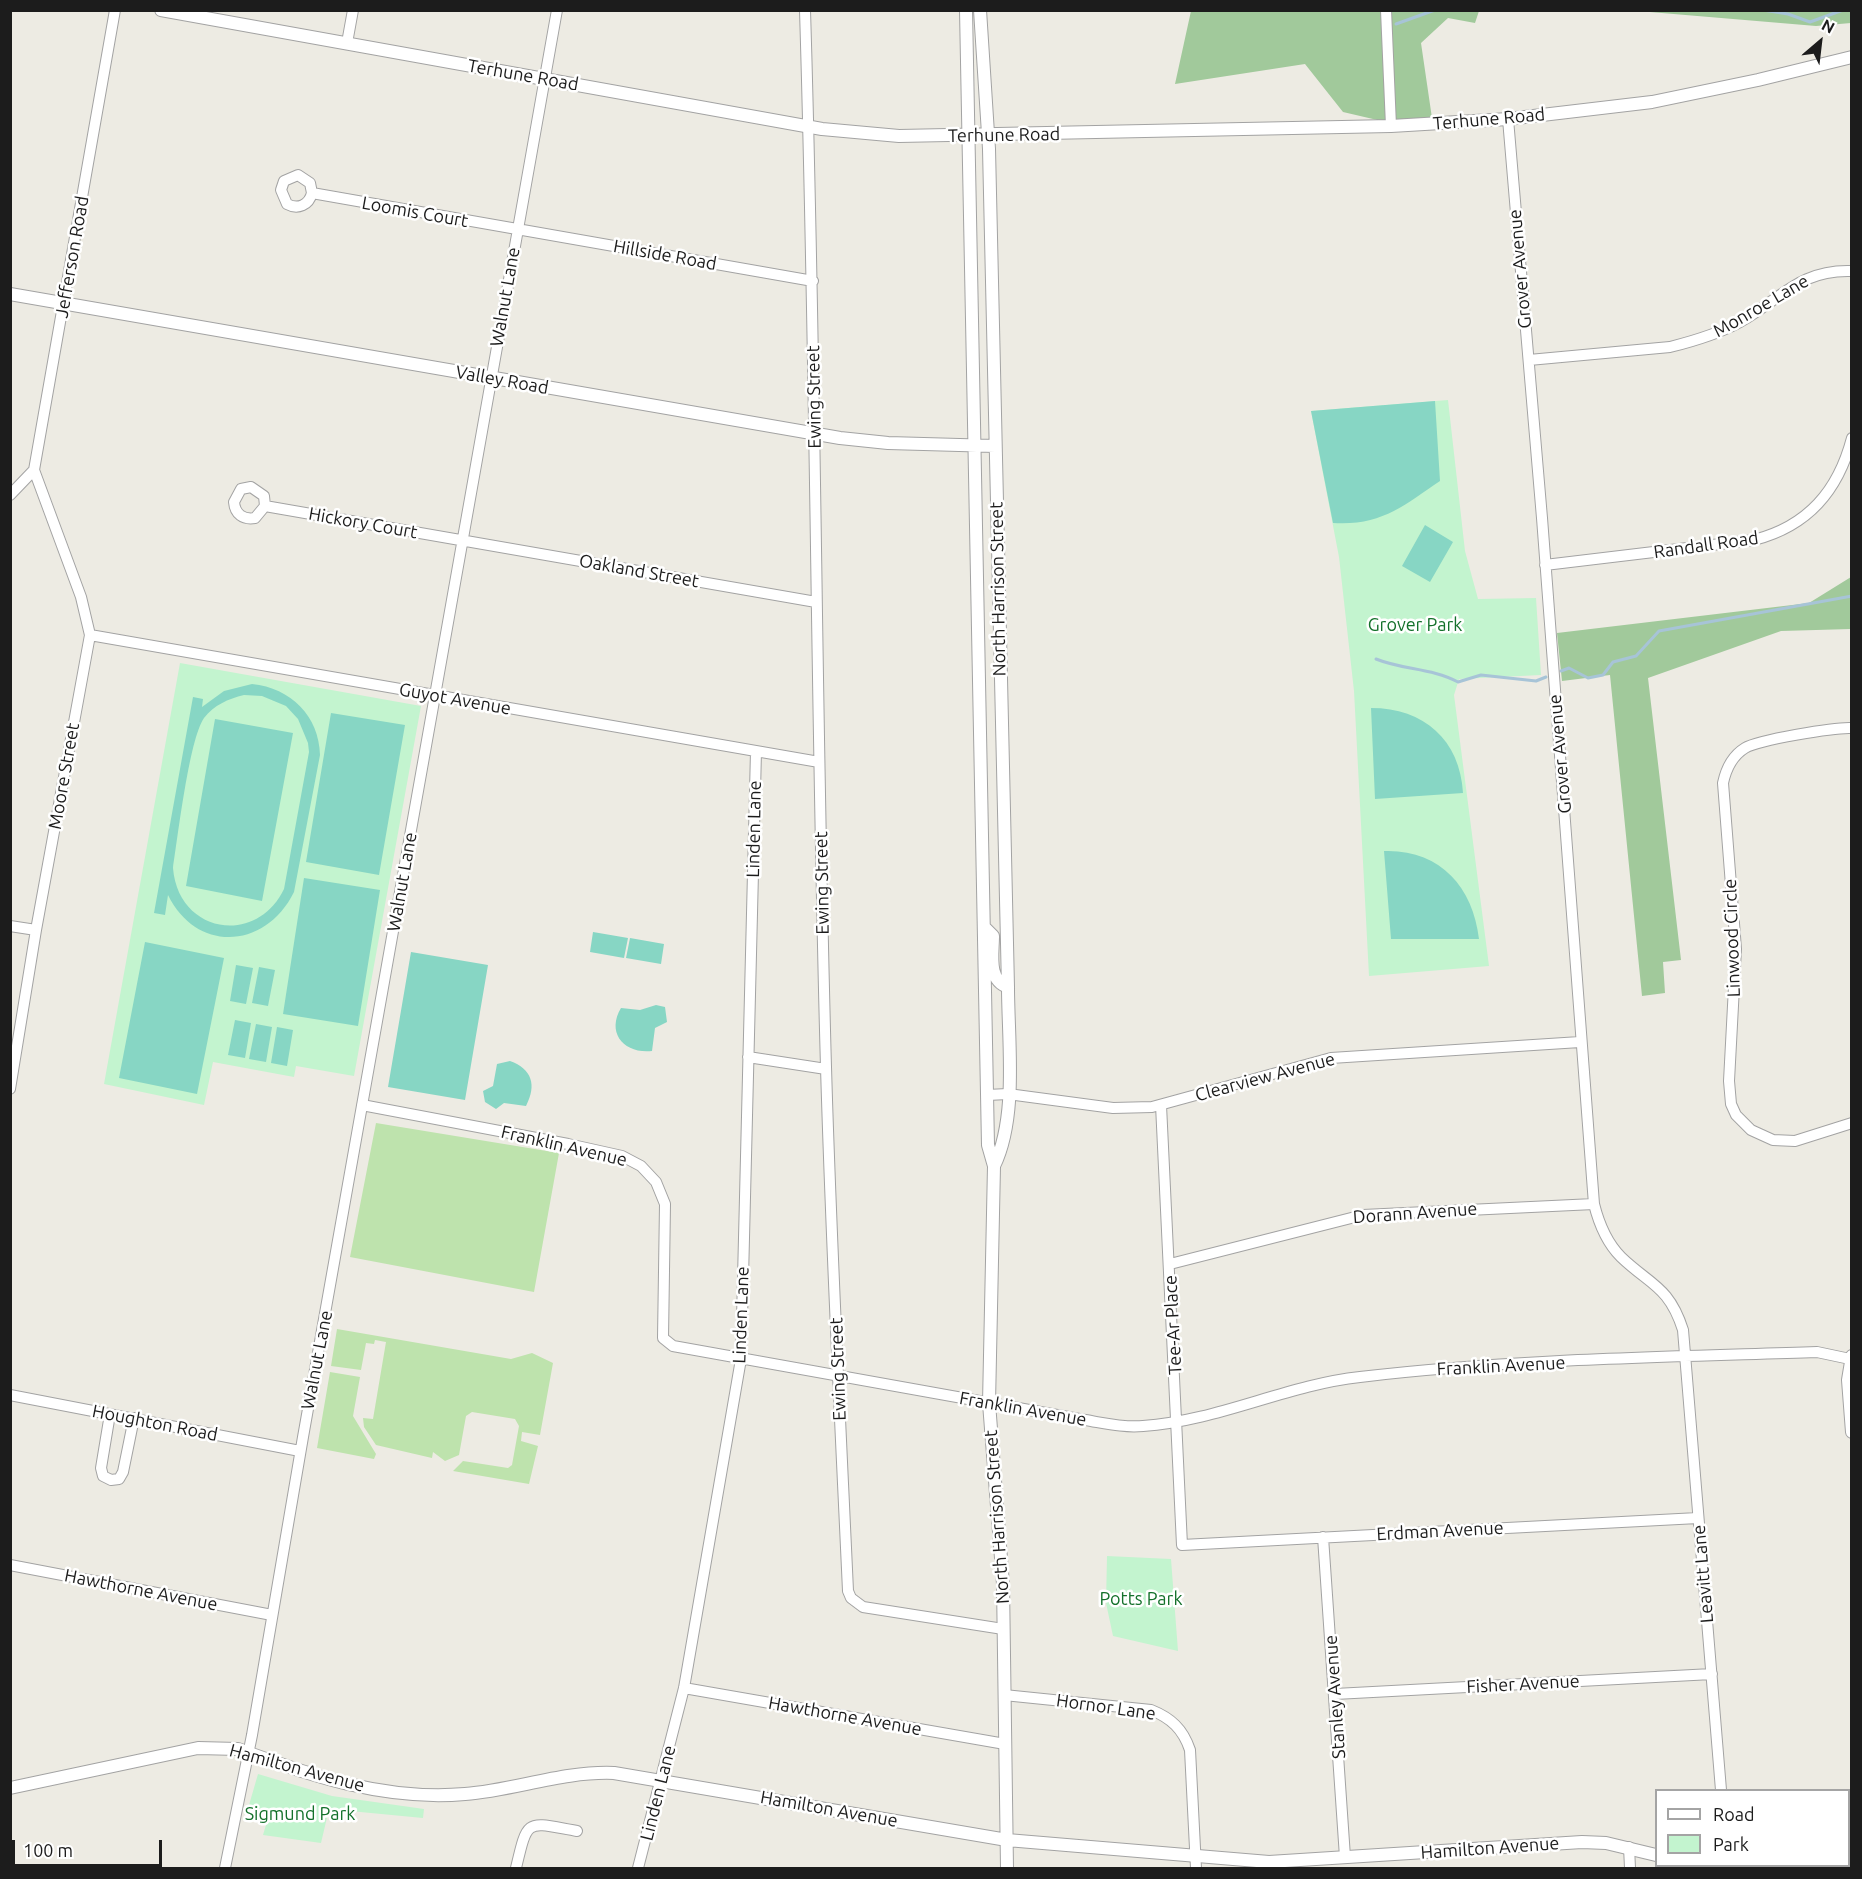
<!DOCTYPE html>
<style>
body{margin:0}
#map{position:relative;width:1862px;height:1879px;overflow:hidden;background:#edebe3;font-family:Ubuntu,sans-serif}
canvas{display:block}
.frame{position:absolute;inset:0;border:12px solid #1c1c1c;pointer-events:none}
.legend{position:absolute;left:1655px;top:1789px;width:195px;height:78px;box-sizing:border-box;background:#fff;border:2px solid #a4a4a4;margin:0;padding:8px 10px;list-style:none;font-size:18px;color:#1c1c1c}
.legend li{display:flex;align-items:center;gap:12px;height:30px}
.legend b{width:30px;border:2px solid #a4a4a4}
.north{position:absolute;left:1790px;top:12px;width:60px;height:60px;-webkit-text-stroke:4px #fff;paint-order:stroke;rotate:28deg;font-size:16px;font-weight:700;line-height:24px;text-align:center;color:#1c1c1c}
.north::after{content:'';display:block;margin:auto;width:21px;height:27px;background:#1c1c1c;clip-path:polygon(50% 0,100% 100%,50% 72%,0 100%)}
.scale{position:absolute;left:12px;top:1840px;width:150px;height:27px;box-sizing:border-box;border:3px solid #1c1c1c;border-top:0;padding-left:8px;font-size:18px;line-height:21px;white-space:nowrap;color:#1c1c1c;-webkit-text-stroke:4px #fff;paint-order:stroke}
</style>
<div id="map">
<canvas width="1862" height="1879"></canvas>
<div class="frame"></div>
<ul class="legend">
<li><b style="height:8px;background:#fff"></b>Road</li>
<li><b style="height:16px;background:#c3f4cf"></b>Park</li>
</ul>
<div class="north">N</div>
<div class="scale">100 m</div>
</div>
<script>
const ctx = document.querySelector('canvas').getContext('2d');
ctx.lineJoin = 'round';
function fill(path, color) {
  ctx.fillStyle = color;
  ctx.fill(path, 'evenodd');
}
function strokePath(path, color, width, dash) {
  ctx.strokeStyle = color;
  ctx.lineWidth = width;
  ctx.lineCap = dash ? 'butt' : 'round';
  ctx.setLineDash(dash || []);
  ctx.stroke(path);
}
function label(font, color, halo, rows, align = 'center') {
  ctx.font = font + ' Ubuntu,sans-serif';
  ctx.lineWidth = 5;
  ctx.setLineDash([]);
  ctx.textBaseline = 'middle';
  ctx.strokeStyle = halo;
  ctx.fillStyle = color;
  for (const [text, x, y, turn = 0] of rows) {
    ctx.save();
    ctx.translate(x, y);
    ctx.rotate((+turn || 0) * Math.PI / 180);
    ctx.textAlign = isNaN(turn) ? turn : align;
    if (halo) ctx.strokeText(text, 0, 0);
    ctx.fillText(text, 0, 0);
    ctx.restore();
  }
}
const grass = new Path2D(`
 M376,1123L559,1153L534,1292L350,1257Z
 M337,1329L511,1359L532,1353L553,1363L540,1435L522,1432L521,1441L538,1446L529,1484L453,1471L463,1461L508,1468L512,1465L519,1426L515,1419L472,1412L466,1416L459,1455L445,1461L433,1452L432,1458L376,1445L364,1427L363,1418L373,1419L386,1342L375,1340L374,1344L366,1343L361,1370L331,1366Z
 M330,1372L360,1377L353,1416L376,1454L374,1459L317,1448Z`);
const forest = new Path2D(`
 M1191,11H1479L1475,23L1448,18L1421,43L1433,125L1403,126L1343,112L1305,64L1175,84Z
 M1638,11H1851V23L1816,26Z
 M1851,577V629L1781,631L1648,678L1681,960L1663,962L1665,993L1642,996L1610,675L1562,681L1557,633L1809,603Z`);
const park = new Path2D(`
 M1448,400L1465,551L1478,599L1536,598L1541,675L1459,679L1454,695L1489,966L1369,976L1354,691L1339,557L1311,411Z
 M180,663L421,706L354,1076L296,1066L294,1077L213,1062L204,1105L104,1084Z
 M1107,1556L1171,1559L1178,1651L1113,1636L1106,1603Z
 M258,1774L332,1796L424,1809L423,1818L329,1809L321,1843L263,1835L268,1818L247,1812Z`);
const pitch = new Path2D(`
 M1435,401L1440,481C1403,506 1381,526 1333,523L1311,411Z
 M1425,525L1453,542L1430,582L1402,566Z
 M252,684C291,688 319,716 320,755L294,892C266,949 197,954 168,895L165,915L154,913L193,697L203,699L202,707L224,691ZM244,695L262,696L286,706L298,719L308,743L309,752L284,889C256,947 178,933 173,868C178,837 189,740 204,718C214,705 228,699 244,695Z
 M1371,708C1424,708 1460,740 1463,793L1375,799Z
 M331,713L405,725L379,875L306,862Z
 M215,719L293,733L262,901L186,886Z
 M1384,851C1439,849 1473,886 1479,939H1391Z
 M304,878L380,890L358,1026L283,1014Z
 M593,932L628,938L624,958L590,952Z
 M630,938L664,944L661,964L626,958Z
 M145,942L224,958L197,1094L119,1078Z
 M411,952L488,965L465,1100L388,1087Z
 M236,965L253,968L246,1004L230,1001Z
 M259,967L275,970L268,1006L252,1003Z
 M656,1005L665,1007L667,1022L655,1028L652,1051C624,1054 606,1033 621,1008L640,1010Z
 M235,1020L251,1023L245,1058L228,1055Z
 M256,1024L272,1027L266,1062L249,1059Z
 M277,1027L293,1030L287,1066L271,1063Z
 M510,1061C532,1069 537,1085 526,1106L504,1103L496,1109L485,1102L483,1091L493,1086L497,1064Z`);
const stream = new Path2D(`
 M1763,10L1788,14L1810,22L1843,10
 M1396,24L1435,10
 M1376,659C1403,670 1432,668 1458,682L1481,675L1536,681L1546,677
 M1561,671L1569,668L1588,678L1603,675L1613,662L1636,656L1659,631L1852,596`);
const minor = new Path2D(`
 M805,10C816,363 816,715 826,1067C831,1241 840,1416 848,1591L851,1598L863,1607L1003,1629
 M1386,10L1391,126
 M347,43L353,10
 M1508,119L1542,518L1594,1204C1599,1224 1606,1242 1621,1257C1650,1285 1669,1286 1683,1330L1721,1790
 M312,193C309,205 298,210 287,204L281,190L284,181L298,175L310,183L312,193L813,281
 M1529,360L1670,347C1694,341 1718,334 1740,322C1781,299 1800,269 1852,271
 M10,495L34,470L115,10
 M265,506L255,518C243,520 235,514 234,502L241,489L251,487L264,496L265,506L816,602
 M1545,565L1754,540C1808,526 1838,491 1852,438
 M90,635L819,762
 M1852,728C1835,727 1758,740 1745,748C1732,756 1726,769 1723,783L1736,949L1729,1081L1731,1104L1736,1115L1751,1130L1773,1140L1795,1141L1852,1123
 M10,926L36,930
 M748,1057L826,1069
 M10,1089L36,930L90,635L81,597L34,470
 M987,1095L1008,1094L1113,1108L1152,1107L1331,1058L1580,1042
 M362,1105L568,1144L622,1156L641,1166L656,1182L665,1204L663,1338L673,1346L1085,1420C1104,1423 1124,1428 1143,1426C1218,1421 1286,1385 1360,1377C1511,1359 1665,1357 1817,1352L1850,1359
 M1161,1105L1182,1545L1698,1518
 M1170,1264L1363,1215L1594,1204
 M10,1395L300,1451
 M110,1414L101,1468L103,1476L111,1480L119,1479L123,1472L134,1418
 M1323,1537L1345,1857
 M10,1565L272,1615
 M684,1688L1005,1744
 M1335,1694L1712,1674
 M1004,1695L1151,1710C1171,1718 1183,1729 1190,1750L1196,1868
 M1629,1847L1630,1868
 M225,1868L252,1735L303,1437L557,10
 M516,1868C528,1817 526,1822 577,1831
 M638,1868L684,1688L741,1359L756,751
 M1724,1868L1725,1866`);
const tertiary = new Path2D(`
 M161,10L822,129L899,136L1391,126L1508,119L1652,102L1758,80L1852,57
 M966,10L988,1145L994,1166L989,1403L1003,1584L1007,1868
 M980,10L989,149L1008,987C1008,1041 1018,1117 994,1166
 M10,294L840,438L888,443L995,446
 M984,927L993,936C993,954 987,980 1008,987
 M1852,1356L1848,1380L1852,1432
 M10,1788L198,1748L238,1749C311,1776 386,1801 465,1794C515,1790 563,1771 614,1773L1007,1840L1269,1862L1582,1842L1606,1843L1656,1855
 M1685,1866L1692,1868`);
const streetNames = [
 ["Terhune Road",523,75,10],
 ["Terhune Road",1489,119,-5],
 ["Terhune Road",1004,135,-1],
 ["Loomis Court",415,212,10],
 ["Hillside Road",665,255,10],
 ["Jefferson Road",72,257,-80],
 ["Grover Avenue",1520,269,-95],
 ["Walnut Lane",505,297,-80],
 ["Monroe Lane",1761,306,-30],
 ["Valley Road",502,380,10],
 ["Ewing Street",814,397,-91],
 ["Hickory Court",363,523,10],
 ["Randall Road",1706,545,-8],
 ["Oakland Street",639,571,10],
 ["North Harrison Street",998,589,-91],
 ["Guyot Avenue",455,699,10],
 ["Grover Avenue",1560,754,-95],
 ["Moore Street",64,776,-80],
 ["Linden Lane",754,829,-89],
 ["Walnut Lane",402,882,-80],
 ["Ewing Street",822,883,-91],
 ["Linwood Circle",1732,938,-92],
 ["Clearview Avenue",1265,1077,-15],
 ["Franklin Avenue",564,1146,13],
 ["Dorann Avenue",1415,1213,-4],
 ["Linden Lane",741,1315,-88],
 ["Tee-Ar Place",1173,1325,-93],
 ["Walnut Lane",317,1360,-79],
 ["Franklin Avenue",1501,1366,-3],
 ["Ewing Street",838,1369,-92],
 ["Franklin Avenue",1023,1409,10],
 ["Houghton Road",155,1423,11],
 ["North Harrison Street",997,1517,-94],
 ["Erdman Avenue",1440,1531,-3],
 ["Leavitt Lane",1703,1574,-95],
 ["Hawthorne Avenue",141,1590,11],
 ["Fisher Avenue",1523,1684,-3],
 ["Stanley Avenue",1335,1697,-94],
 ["Hornor Lane",1106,1707,8],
 ["Hawthorne Avenue",845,1716,10],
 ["Hamilton Avenue",297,1768,15],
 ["Linden Lane",658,1793,-76],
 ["Hamilton Avenue",829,1809,10],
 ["Hamilton Avenue",1490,1848,-4]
];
const parkNames = [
 ["Grover Park",1415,625],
 ["Potts Park",1141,1599],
 ["Sigmund Park",300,1814]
];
fill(grass, '#bee3ad');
fill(forest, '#a1c99b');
fill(park, '#c3f4cf');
fill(pitch, '#87d6c4');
strokePath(stream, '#a7c4d7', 3);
strokePath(minor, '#a3a3a3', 12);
strokePath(tertiary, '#a3a3a3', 14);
strokePath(minor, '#fff', 10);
strokePath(tertiary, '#fff', 12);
label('18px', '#1c1c1c', '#fff', streetNames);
label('18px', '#14712b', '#fff', parkNames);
</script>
